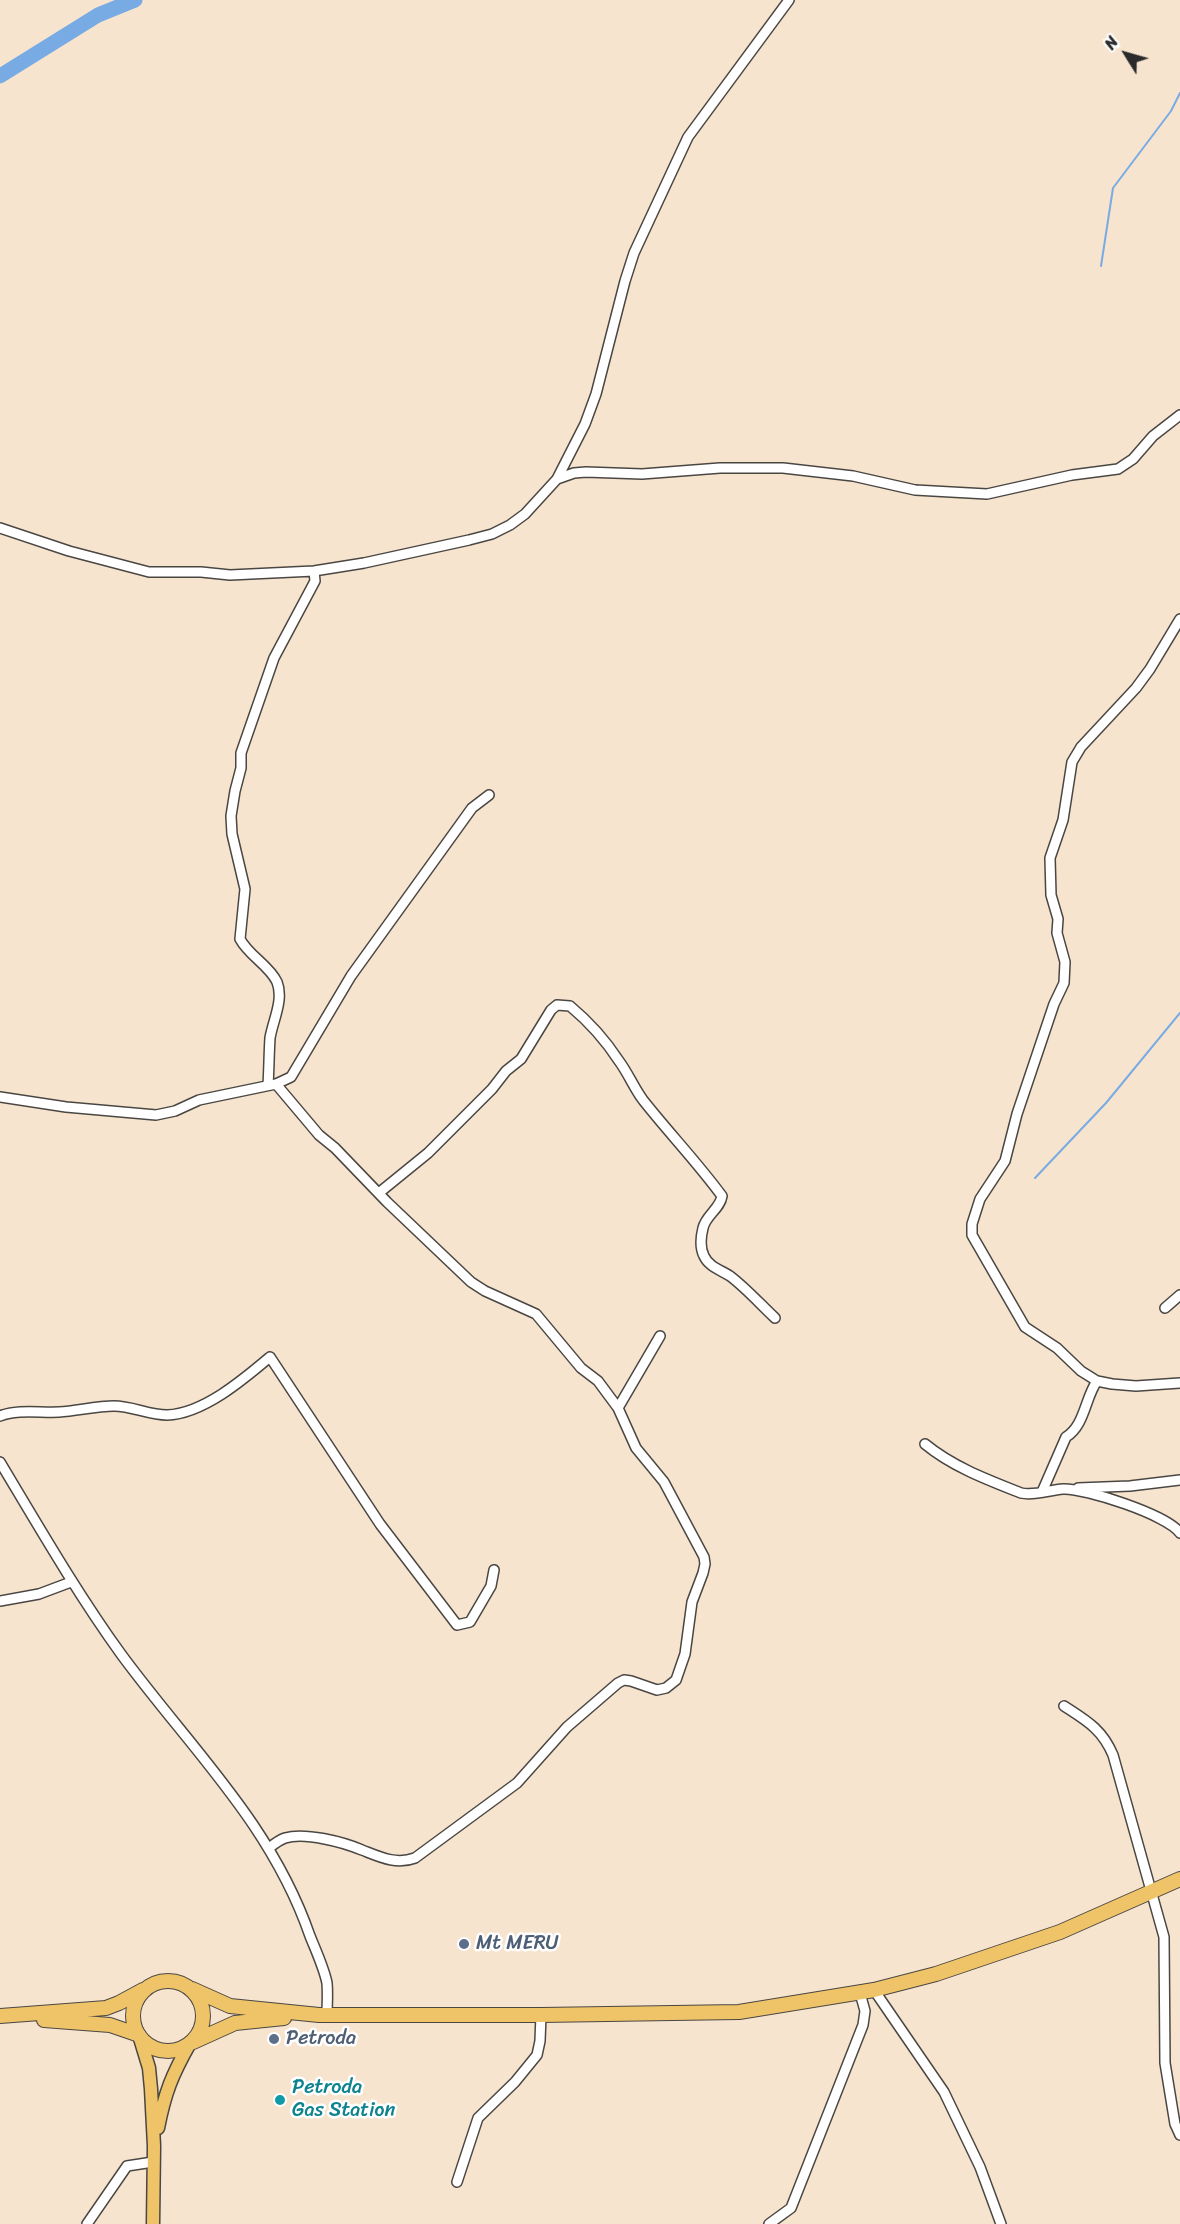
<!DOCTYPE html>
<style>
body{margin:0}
#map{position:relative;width:1180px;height:2224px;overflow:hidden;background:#f7e4ce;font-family:Sriracha,sans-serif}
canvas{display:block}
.north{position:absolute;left:1096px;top:24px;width:60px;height:60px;-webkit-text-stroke:4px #fff;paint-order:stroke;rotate:307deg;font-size:16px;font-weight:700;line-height:24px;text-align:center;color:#2b2b2b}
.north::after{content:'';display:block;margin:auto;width:21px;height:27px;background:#2b2b2b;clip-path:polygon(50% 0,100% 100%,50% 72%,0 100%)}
</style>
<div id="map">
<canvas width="1180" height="2224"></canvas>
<div class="north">N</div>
</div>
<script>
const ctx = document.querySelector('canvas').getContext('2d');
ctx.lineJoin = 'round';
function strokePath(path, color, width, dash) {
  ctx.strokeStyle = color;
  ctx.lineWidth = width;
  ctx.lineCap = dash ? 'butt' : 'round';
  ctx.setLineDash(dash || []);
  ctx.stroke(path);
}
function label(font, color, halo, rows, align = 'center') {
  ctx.font = font + ' Sriracha,sans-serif';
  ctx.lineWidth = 5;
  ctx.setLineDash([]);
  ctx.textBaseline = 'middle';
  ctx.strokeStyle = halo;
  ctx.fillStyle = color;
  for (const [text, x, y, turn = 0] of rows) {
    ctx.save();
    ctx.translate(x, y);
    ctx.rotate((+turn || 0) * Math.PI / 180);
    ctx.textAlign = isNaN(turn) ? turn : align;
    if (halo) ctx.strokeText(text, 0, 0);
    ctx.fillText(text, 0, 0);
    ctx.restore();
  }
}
const stream = new Path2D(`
 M1101,266L1113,188L1171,111L1180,93
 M1035,1178L1106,1103L1180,1013`);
const river = new Path2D(`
 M0,76L98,15L135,0`);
const minor = new Path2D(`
 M557,479L574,473L586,472L642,474L720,468H783L853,476L915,490L987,494L1072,475L1118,469L1133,459L1153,436L1180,415
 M0,528L69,551L149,572H201L230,575L314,571L364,563L469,540L492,534L510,525L525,514L557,479L585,424L596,394L625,281L634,253L688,137L789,0
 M1180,619L1150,669L1136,688L1081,747L1072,762L1063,820L1050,858L1051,895L1058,919L1057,933L1065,962L1064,983L1054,1004L1017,1114L1005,1161L980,1199L972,1224V1235L1025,1327L1057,1348L1081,1371L1097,1381L1112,1384L1136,1386L1180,1383
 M268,1085C269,1070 269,1053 270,1038C273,1020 284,1000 277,982C269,965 249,956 240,939L245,889L232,834L231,816L235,791L241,768V753L274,658L315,581L314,571
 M0,1097L66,1107L156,1115L175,1111L199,1100L276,1084L291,1077L351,976L472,808L489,795
 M380,1192L428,1153L492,1089L506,1071L521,1059L551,1010L557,1005L570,1006C588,1021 606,1041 619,1061C628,1073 634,1088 643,1100C669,1133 697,1162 722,1196C720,1209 706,1215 703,1228C701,1236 700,1248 704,1256C709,1267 721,1270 730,1276C746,1288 760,1304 775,1318
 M1165,1308L1180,1295
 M618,1408L660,1336
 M0,1416C18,1409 40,1413 59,1412C77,1411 96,1406 114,1406C132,1406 149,1415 167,1415C203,1414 244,1379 270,1357L380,1524L457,1625L470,1622L491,1586L494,1570
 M925,1444C953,1467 988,1480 1021,1493C1035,1496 1049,1490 1063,1489C1085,1488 1168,1515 1180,1533
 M0,1462C39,1527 77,1593 121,1654C190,1748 271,1823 310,1936C316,1951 324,1968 327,1983C328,1994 327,2005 327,2015
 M1078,1488L1130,1486L1180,1480
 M1042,1492L1066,1437C1085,1425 1085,1398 1097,1381
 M0,1601L39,1594L71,1582
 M1064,1706C1087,1721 1102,1729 1113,1755L1164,1937L1165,2063L1175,2124L1180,2135
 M269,1848C274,1844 279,1840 285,1838C305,1832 343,1842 362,1850C380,1857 396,1865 415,1858L517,1783L567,1727L618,1683L624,1680L631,1681L657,1690L666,1688L676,1680L685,1654L692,1602L703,1573L705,1564L704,1557L664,1482L636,1448L618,1408L598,1381L581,1368L536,1314L485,1291L471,1282L387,1202L335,1148L319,1135L276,1084
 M874,1990L944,2092L980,2167L1001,2224
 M457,2182L478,2118L515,2082L537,2055L540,2041L541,2015
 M87,2224L127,2166L153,2162
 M769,2224L791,2208L863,2025L865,2011L860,1993`);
const major = new Path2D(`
 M139,2035L149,2068L151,2089L154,2146L153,2224
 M158,2128C165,2092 172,2075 190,2043`);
const highway = new Path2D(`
 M133 2016a35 35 0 1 1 70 0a35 35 0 1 1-70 0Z
 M192,1989L230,2006L319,2015H541L739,2012L874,1990L936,1974L1060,1932L1180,1879
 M0,2016L106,2008L119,2003L143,1990
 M44,2020L110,2025L139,2035
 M193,2042L235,2023L284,2018`);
const markers = [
 [464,1944,6,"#5c6f8a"],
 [274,2039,6,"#5c6f8a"],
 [280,2100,6,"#0f9aa8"]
];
const serviceNames = [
 ["Mt MERU",476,1944],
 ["Petroda",286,2039]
];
const cultureNames = [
 ["Petroda",292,2088],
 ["Gas Station",292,2111]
];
strokePath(stream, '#78abe4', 2);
strokePath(river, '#78abe4', 15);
strokePath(minor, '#4a4743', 12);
strokePath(major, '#4a4743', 15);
strokePath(highway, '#4a4743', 16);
strokePath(minor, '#fff', 9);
strokePath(major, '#efc469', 12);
strokePath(highway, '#efc469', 14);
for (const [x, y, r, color] of markers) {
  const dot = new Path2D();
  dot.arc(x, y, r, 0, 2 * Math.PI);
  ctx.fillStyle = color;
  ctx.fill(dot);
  strokePath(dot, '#fff', 2);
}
label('20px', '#4e5e75', '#fff', serviceNames, 'left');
label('20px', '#0d838f', '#fff', cultureNames, 'left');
</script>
